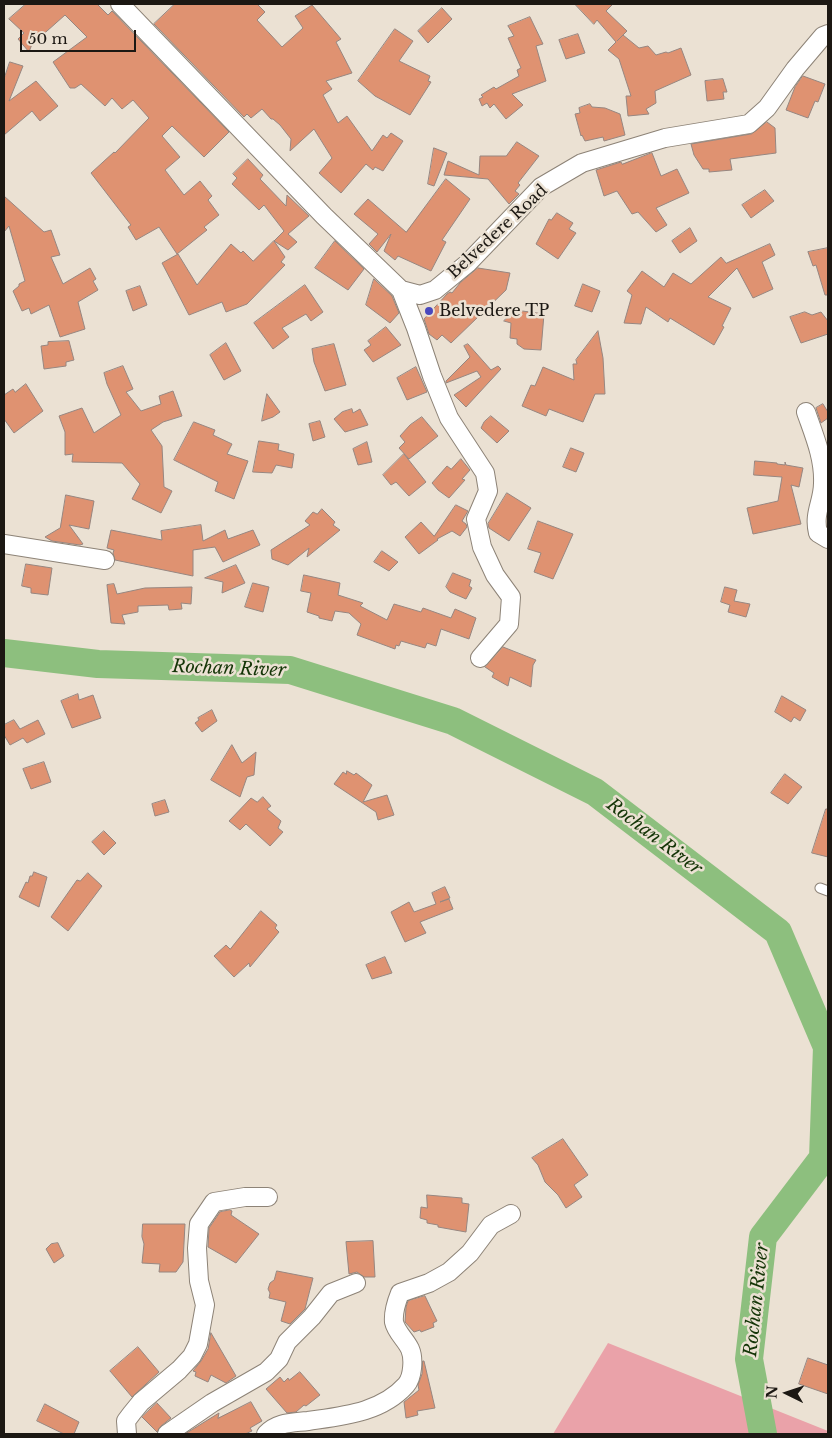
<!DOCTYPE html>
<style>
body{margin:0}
#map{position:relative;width:832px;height:1438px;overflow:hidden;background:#ebe1d3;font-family:"Libre Baskerville",serif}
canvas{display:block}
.frame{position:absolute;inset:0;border:5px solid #1c1813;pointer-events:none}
.north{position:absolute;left:762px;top:1368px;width:50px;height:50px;-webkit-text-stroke:4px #ebe1d3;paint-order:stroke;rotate:274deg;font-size:14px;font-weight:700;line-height:20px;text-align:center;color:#1c1813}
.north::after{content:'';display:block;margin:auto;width:18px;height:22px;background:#1c1813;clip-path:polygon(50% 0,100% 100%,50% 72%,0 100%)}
.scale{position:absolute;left:20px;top:30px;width:116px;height:22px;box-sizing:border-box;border:2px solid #1c1813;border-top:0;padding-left:6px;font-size:15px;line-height:18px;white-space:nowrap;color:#1c1813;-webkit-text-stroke:4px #ebe1d3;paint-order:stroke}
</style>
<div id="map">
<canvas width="832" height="1438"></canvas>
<div class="frame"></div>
<div class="north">N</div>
<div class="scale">50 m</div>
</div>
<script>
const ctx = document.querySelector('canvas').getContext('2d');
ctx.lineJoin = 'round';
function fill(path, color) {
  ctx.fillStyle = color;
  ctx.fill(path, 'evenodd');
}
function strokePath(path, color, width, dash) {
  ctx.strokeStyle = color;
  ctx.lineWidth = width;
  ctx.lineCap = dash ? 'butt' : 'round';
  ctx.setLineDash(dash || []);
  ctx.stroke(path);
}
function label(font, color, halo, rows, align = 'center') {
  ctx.font = font + ' "Libre Baskerville",serif';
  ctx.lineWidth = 5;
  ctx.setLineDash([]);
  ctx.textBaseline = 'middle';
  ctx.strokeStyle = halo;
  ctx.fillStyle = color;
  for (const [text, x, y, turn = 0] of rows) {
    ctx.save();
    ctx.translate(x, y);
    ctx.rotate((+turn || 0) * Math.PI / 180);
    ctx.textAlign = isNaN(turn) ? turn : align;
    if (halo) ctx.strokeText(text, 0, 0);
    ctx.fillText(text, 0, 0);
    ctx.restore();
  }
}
const green = new Path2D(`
 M608,1343L828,1431V1434H553Z`);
const river = new Path2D(`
 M4,653L98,664L290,670L453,721L595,792L778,932L827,1047L823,1158L763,1237L749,1359L763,1434`);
const building = new Path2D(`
 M26,4H97L108,15L112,11L229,132L204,157L172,126L162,136L180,157L165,170L184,195L200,181L212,196L208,200L219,215L204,227L207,230L177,254L159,227L136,240L128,227L131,225L91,173L114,152L115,153L149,118L133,100L122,109L112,98L105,106L81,84L75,88H70L53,62L87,37L65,15L38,39L35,36L29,52L18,39L24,33L9,19Z
 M175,4H257L265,12L257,20L282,47L303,28L295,16L312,5L341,39L336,42L352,73L326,81L332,89L323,95L338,123L347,116L372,151L383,135L387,138L391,133L403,141L383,171L375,167L373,170L366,164L341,193L319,173L332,158L314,129L290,151L291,139L280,125L273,119H271L262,109L251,118L247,114L244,117L154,24Z
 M575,4H613L606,11L627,31L617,41L623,35L639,48L648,46L656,55L666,52L668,53L681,48L691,75L655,91L656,103L646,109L649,114L628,116L626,96H631L619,59L608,50L616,42L597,20L594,24Z
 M442,8L452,19L428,43L418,31Z
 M530,17L543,44L536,46L546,81L512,94L523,105L506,119L494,104L490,108L487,103L482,106L479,99L483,97L481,95L494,87L496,89L519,76L517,70L521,68L508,38L514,36L508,26Z
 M395,29L413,41L399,61L430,76L428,81L431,82L410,115L375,96L358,81Z
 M578,34L585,53L566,59L559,40Z
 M10,62L23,66L9,101L36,81L58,106L40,121L32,111L4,135V79Z
 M803,76L825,84L818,102L815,101L808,118L786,110L795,87Z
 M723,79L727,92H723L724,99L707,101L705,81Z
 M590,104L592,107L605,108L620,114L625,135L604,141L603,137L585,141L582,135L581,136L575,114L580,113L579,108Z
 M767,122L775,128L776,153L730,159L732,170L709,172V169H703L694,155L691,144L751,134Z
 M517,142L539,156L518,183L520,185L515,191L519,194L509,204L488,179L444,175L448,161L479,175L480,156H506Z
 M434,148L447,153L434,186L428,184Z
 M652,153L661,176L677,169L689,193L656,208L667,225L656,232L638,212L632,214L617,191L604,196L596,170L621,162L622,164Z
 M248,159L263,175L260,179L286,206L287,195L309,216L288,234L297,242L288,250L274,241L284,231L264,205L259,210L232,184L237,178L233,174Z
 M446,179L470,199L442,240L446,242L431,271L398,256L395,260L384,251L391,234L377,252L369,244L378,234L354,214L368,199L406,232Z
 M765,190L774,201L751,218L742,205Z
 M4,196L44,232L51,230L60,255L51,257L63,284L90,268L96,279L93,281L98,290L78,302L85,329L60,337L49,305L31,314L29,308L22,311L13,291L19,286V284L25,281L9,226L4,232Z
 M557,213L573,223L569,229L576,233L558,259L536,244L549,219L551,220Z
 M690,228L697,241L680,253L672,241Z
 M274,241L285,257L281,262L285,265L247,304L226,312L222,302L189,315L162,263L178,254L197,285L231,244L241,253L243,251L253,261Z
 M335,241L364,269L348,290L315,268Z
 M770,244L775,255L762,262L773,289L753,298L737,268L708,297L731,308L722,326L724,327L714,345L670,318L668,322L646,307L641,324L624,323L632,295L627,291L642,271L664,287L673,273L691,284L721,257L726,263Z
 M828,248V295H825L816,265L813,266L808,252Z
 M478,268L510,273L506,290L451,343L442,335L437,340L429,334L424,319L447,294L450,292L452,293L460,283Z
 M374,279L392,296L399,313L390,323L366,305Z
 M583,284L600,291L592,312L575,306Z
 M305,285L323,312L311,321L306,314L282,328L289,337L273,349L254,323Z
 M140,286L147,305L133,311L126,291Z
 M515,310L544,314L541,350L524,349L517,344V339L510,338L511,323L504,321Z
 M805,312L812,315L821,312L828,321V334L801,343L790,317Z
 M386,327L401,345L373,362L364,350L371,345L368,341Z
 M598,331L603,358L605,394H595L583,422L549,409L546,416L522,406L531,385L535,386L543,367L574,380L573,364H577L576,360Z
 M69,341L74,360L66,362V366L44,369L41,346L48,345V342Z
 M226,343L241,371L224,380L210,355Z
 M334,344L346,385L325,391L314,362L312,349Z
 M468,344L491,370L498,366L501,369L466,407L454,395L481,377L477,371L446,383V381L470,357L464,346Z
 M123,366L133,389L126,392L141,411L161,404L159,396L173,391L182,416L163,422L151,430L162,446L164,487L172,491L161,513L132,499L140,484L122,463L72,462L73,454L65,455V432L59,416L82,408L94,433L121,415L107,384L104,373Z
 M416,367L427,392L407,400L397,378Z
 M26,384L43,411L14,433L4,419V395L13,389L15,392Z
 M267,394L280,412L273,417L262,421Z
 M823,404L828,412V418L821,423L816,408Z
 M352,409L353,413L360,409L368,425L345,432L334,419L342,412Z
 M491,416L509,431L497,443L481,428L484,422Z
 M422,417L438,436L409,459L399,448L405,442L400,436L410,425Z
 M320,421L325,437L313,441L309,424Z
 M194,422L215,430L213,435L232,444L227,454L248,461L234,499L215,491L218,482L174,460Z
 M259,441L279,444L278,450L294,454L292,468L276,465L272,473L253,472Z
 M367,442L372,462L358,465L353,449Z
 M571,448L584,453L576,472L563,467Z
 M404,454L426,482L409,496L396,482L391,485L383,475Z
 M461,459L470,470L462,479L465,480L449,498L438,490L432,483L447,466L451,469Z
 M755,461L777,463V464L785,465V462L786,465L803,468L799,487L791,485L801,524L753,534L747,508L778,501L782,477L754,475Z
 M507,493L531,508L509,541L489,528L488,524Z
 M66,495L94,501L89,529L69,525L83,544L80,545L52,541L45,537L60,528Z
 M456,505L468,511L462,521L466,524L467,527L460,536L452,531L437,539L438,540L419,554L405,537L421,522L434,536Z
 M322,509L335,522L333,525L340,530L307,557L309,548L288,565L272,559L271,550L310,525L305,521L313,512L317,514Z
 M538,521L573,534L553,579L534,572L541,553L528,549Z
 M201,525L203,541L225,530L228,539L253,530L260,545L223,562L215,547L193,550V576L115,560L113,553L114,550L107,548L111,530L162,540L161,531Z
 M382,551L398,562L389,571L374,562Z
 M26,564L52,568L48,595L31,593V588L22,586Z
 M236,565L245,583L222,593L223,582L205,578Z
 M453,573L471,580L469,586L472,588L466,599L450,592L446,587Z
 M304,575L340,583L338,595L363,603L360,606L387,620L394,604L421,612L423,608L451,618L455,609L476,618L469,639L441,629L436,646L427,643L425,648L401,641L399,646L396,645L395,649L357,635L361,624L349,613L335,611L332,621L319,618V616L307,612L311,593L301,591Z
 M253,583L269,587L263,612L245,607Z
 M114,584L117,594L145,588L192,587L191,604L181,603L182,609L169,610L168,605L138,606V612L122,615L125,624L111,623L107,585Z
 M725,587L737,590L734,601L750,604L746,617L728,612L730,605L721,602Z
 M503,647L536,660L533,665L531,687L510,677L508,686L492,677L494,673L485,667Z
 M78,694L79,700L93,695L101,718L72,728L61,701Z
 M782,696L806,710L800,721L794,717L791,722L775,712Z
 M212,710L217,721L202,732L195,723L199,720L198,718Z
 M14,720L20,729L38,720L45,734L27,743L23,738L10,745L4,735V725Z
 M232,745L242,763L256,752L254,775L247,777L240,797L211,780Z
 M44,762L51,782L31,789L23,769Z
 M347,771L354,775L356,773L372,785L363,802L387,795L394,815L378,820L376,812L334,784L343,772L346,774Z
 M785,774L802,787L788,804L771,793Z
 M263,797L271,806L267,809L281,821L278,828L283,832L270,846L246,824L240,830L229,821L251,798L257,802Z
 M165,800L169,812L155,816L152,804Z
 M826,809H828V857L812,853Z
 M104,831L116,843L104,855L92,842Z
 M34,872L47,877L39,907L19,897L26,882L28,883L30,876H32Z
 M88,873L102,886L68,931L51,917L77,880L80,881Z
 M445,887L450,898L440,902L449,899L453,909L420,922L426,933L405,942L391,912L409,902L414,912L436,904L432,893Z
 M261,911L277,925L275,928L279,932L250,967L249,963L234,977L214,956L226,945L230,949Z
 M385,957L392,973L372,979L366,965Z
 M563,1139L588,1175L574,1185L582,1197L566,1208L558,1195L545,1182L538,1165L532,1158Z
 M427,1195L462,1198V1203L469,1204L466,1232L438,1227V1225L427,1223V1220L420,1218L421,1207L427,1208Z
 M230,1210L232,1211L231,1215L259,1234L236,1263L208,1247L209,1228L220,1212Z
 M143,1224H185L183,1262L176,1272H159L160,1264L142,1263L144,1244L142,1237Z
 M373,1241L375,1277H364L357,1272L349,1274L346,1242Z
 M58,1243L64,1256L54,1263L46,1249L51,1244Z
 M277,1271L313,1278L305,1309L290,1324L281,1321L286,1302L269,1298L270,1293L268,1289L270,1283L274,1280Z
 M425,1296L437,1321L433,1323L434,1327L421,1332L420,1330L414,1332L405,1322L406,1307L408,1301Z
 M211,1333L236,1376L226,1383L211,1375L208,1382L195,1376L196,1372L193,1371L201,1361L208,1349Z
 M138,1347L159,1372L132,1397L110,1371Z
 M808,1358L828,1365V1394L799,1384Z
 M423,1361H424L435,1408L417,1411L418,1415L406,1418L404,1402L419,1390L418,1385L422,1374Z
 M300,1372L320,1395L306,1406L304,1405L296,1412L287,1413L266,1389L280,1377L284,1382L288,1378L289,1380Z
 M251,1402L262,1421L250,1428L252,1431L245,1434H185L219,1413L218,1418Z
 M157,1403L171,1418L161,1426L157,1432L142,1417Z
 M45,1404L79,1422L74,1434H64L37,1421Z`);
const lane = new Path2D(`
 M820,888L828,891`);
const street = new Path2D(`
 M120,4L324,216L401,290L420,295L435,290L468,263L541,187L582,163L665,138L749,124L767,108L795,69L823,36L828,34
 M401,290L416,328L432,376L449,418L485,473L488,491L476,519L482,547L495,575L511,597L509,624L480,658
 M806,412C814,435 824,458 823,483C823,502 813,513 818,533L828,539
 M4,544L105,560
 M127,1434L126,1421L132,1413L141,1402L179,1370L192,1356L198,1344L205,1305L199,1281L197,1248L199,1224L214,1202L245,1197H268
 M167,1434L212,1403L266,1372L279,1359L287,1342L312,1317L331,1293L356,1283
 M266,1434C278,1422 291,1423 308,1421C342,1416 381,1413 406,1385C413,1377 414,1358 410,1349C406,1340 396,1332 394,1322C393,1312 396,1303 400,1293L429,1283L449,1272L470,1253L491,1225L511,1214`);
const markers = [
 [429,311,5,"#4948be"]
];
const streetNames = [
 ["Belvedere Road",498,232,-43]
];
const poiNames = [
 ["Belvedere TP",439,311]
];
const waterNames = [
 ["Rochan River",229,669,2],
 ["Rochan River",654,837,37],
 ["Rochan River",757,1300,-84]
];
fill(green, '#eaa2a9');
strokePath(river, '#8dbf7e', 28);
fill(building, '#df9271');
strokePath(building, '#968680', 1);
strokePath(lane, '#8d8377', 11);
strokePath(street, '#8d8377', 20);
strokePath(lane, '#fff', 9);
strokePath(street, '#fff', 18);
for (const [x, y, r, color] of markers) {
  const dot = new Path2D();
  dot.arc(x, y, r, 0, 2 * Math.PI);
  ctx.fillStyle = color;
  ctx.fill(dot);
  strokePath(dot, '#ebe1d3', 2);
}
label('16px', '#1c1813', '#ebe1d3', streetNames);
label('16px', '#1c1813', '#ebe1d3', poiNames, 'left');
label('italic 18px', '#143507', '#ebe1d3', waterNames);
</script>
